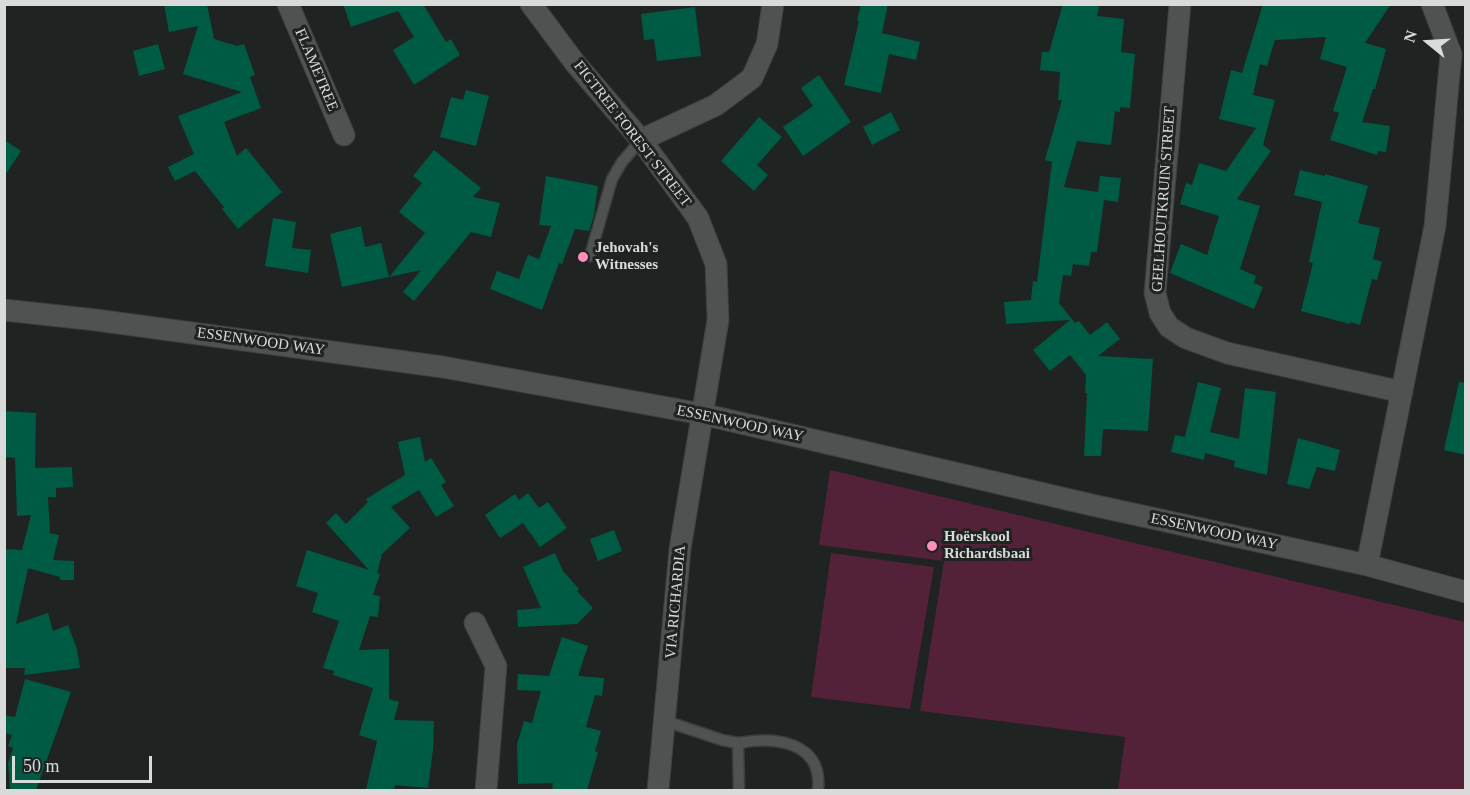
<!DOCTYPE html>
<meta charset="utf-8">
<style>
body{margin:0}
#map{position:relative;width:1470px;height:795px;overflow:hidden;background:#1f2321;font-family:"Times New Roman",serif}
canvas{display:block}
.frame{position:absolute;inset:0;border:6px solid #d9dbda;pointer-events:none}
.north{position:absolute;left:1398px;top:12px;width:60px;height:60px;-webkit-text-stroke:4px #1f2321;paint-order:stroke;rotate:288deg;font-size:16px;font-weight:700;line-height:24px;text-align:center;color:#d9dbda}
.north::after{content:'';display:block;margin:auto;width:21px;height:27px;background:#d9dbda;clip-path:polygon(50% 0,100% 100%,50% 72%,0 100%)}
.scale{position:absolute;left:12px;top:756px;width:140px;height:27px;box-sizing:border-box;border:3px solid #d9dbda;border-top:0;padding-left:8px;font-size:18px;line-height:21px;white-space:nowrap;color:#d9dbda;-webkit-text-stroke:4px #1f2321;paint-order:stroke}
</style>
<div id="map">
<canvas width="1470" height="795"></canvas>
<div class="frame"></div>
<div class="north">N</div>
<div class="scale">50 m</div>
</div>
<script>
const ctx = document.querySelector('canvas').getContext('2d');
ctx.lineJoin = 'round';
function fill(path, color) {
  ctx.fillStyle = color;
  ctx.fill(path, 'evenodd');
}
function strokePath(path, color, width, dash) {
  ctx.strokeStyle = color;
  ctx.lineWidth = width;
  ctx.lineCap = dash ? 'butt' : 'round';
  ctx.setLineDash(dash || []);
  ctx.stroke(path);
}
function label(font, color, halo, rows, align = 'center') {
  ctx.font = font + ' "Times New Roman",serif';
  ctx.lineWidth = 6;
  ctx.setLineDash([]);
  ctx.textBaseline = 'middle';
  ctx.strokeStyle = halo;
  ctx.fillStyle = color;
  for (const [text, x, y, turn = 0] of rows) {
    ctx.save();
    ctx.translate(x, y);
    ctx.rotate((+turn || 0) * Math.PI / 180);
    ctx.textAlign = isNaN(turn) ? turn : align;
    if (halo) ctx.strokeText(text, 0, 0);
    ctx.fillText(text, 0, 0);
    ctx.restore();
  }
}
const green = new Path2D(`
 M830,470L1465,622V790H1118L1125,737L920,711L944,561L819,545Z
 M831,553L934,567L910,709L811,697Z`);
const building = new Path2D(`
 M164,4H207L214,39L237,46L244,44L255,75L250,77L261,108L224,122L237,156L246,148L282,192L238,229L222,209L224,207L195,171L175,181L168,167L194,154L178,116L242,92L183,74L198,26L169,32Z
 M343,4H423L446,42L451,39L460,55L414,85L393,50L414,37L398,11L351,27Z
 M861,4H888L882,33L920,42L916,60L889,54L881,93L844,85L859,21H857Z
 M1063,4H1100L1097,16L1124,19L1121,52L1135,54L1130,108L1120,107V112L1115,111L1111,145L1077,141L1064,187L1098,192L1100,176L1121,178L1118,202L1104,200L1097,252H1091L1089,266L1073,264L1071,276L1063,275L1059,303L1075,323L1079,321L1090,335L1107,322L1120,339L1098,356L1153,359L1148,431L1103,429L1101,456H1084L1087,393H1085L1086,375L1070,355L1050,371L1033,350L1070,320L1006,324L1004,302L1031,300L1033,281L1037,282L1052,162L1045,160L1062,100H1058L1060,72L1040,70L1042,52H1049Z
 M1263,4H1391L1365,43L1386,49L1375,89H1373L1362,122L1390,126L1386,152L1378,151L1377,155L1330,140L1339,113L1333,111L1347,67L1320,59L1326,37L1275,40L1267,66L1260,64L1253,95L1275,100L1263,145L1271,151L1237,199L1260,206L1240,269L1256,276L1254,283L1263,287L1254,309L1170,273L1181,244L1207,255L1219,216L1180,204L1186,183L1192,185L1199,163L1226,171L1256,128L1219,119L1231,70L1242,73Z
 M695,7L701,56L657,61L654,39L644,40L641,14Z
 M158,44L165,69L139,76L133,51Z
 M819,75L851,122L803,156L783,127L813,106L801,88Z
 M466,90L489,96L476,146L440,137L451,97L463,100Z
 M891,112L900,130L872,145L863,127Z
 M759,117L782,137L757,165L768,175L754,191L721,161Z
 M4,140L21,151L4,177Z
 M434,150L481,188L473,197L500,203L491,237L471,232L414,301L403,292L421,270L389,277L425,233L399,212L422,183L413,176Z
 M1300,170L1325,176V174L1368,186L1358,223L1380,228L1373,259L1382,262L1377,280L1372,279L1360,325L1350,322V324L1301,311L1313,263L1309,262L1322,202L1294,195Z
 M546,176L598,186L594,215L589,231L575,229L562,264L559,263L542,310L490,289L497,271L519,279L528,255L539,259L551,226L539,225Z
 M273,218L296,222L292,248L311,250L308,273L265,266Z
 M361,226L365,247L381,243L389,277L342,287L330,234Z
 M1198,382L1221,388L1210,432L1239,439L1245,388L1276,392L1267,475L1234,467L1235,461L1205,453L1204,460L1171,452L1175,435L1185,437Z
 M1459,382L1466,383V455L1444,450Z
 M4,411L36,413L35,468L72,467L73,487L56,488V497H48L50,533L59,535L53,560L74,561V580H60V577L28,568L16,624L48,613L53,631L68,625L77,649L80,668L24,675L25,668H4V549L22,550L31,515L17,516L15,458L4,457Z
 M420,437L425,462L431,458L446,482L441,485L454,506L436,517L419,490L391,507L410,528L382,554L377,573L380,574L373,595L380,596L378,617L370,616L359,650L389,649V699L399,702L394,720L434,721L433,749L428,788L395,785L394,790H366L377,741L359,735L373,688L333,675L334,671L323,668L339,621L312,612L318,593L296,586L307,550L369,570L326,523L336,513L346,524L368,502L366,499L405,475L398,442Z
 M1298,438L1340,450L1335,471L1317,467L1309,489L1287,484Z
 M528,493L539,508L548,502L567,528L540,547L523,523L500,538L485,515L515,494L519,500Z
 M614,530L622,551L598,561L590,539Z
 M555,553L563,571L579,589L577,591L593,608L577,624L518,627L517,610L541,608L523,567Z
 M562,637L588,646L578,676L604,678L602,696L595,695L586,727L601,731L595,751L598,752L587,790H552L553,783L518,784L517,744L524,721L532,723L541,691L517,690L518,674L549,676Z
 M25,679L71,692L36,790H10L8,763L13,748L8,746L12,735L4,733V715L15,717Z`);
const service = new Path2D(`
 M590,256L612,179L622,162L641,140
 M665,721L722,740L738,743L739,790
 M738,743C776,736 823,742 818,790`);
const minor = new Path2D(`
 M288,4L344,135
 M531,4L575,63L641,140L698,218L716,264L718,320L680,549L658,790
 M1180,4L1155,293L1160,313L1169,327L1186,338L1227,353L1402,392
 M641,140L716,105L752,78L767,44L773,4
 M4,310L96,320L443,367L702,414L1092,505L1367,565L1466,592
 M1367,565L1435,226L1451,54L1432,4
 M475,623L496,666L486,790`);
const markers = [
 [583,257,6,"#fe8ebd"],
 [932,546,6,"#fe8ebd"]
];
const streetNames = [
 ["FLAMETREE",316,70,67],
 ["FIGTREE FOREST STREET",632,134,52],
 ["GEELHOUTKRUIN STREET",1164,199,-86],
 ["ESSENWOOD WAY",261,342,8],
 ["ESSENWOOD WAY",740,424,12],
 ["ESSENWOOD WAY",1214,532,12],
 ["VIA RICHARDIA",676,602,-85]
];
const poiNames = [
 ["Jehovah's",595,248],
 ["Witnesses",595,265],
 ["Hoërskool",944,537],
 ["Richardsbaai",944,554]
];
fill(green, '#532138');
fill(building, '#005b44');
strokePath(service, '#3b3e3d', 13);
strokePath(minor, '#3b3e3d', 23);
strokePath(service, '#4e5251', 10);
strokePath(minor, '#4e5251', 21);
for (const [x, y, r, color] of markers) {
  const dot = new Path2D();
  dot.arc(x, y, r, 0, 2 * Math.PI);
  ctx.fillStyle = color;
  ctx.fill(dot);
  strokePath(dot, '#1f2321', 2);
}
label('15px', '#d9dbda', '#1f2321', streetNames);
label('bold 15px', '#d9dbda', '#1f2321', poiNames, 'left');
</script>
